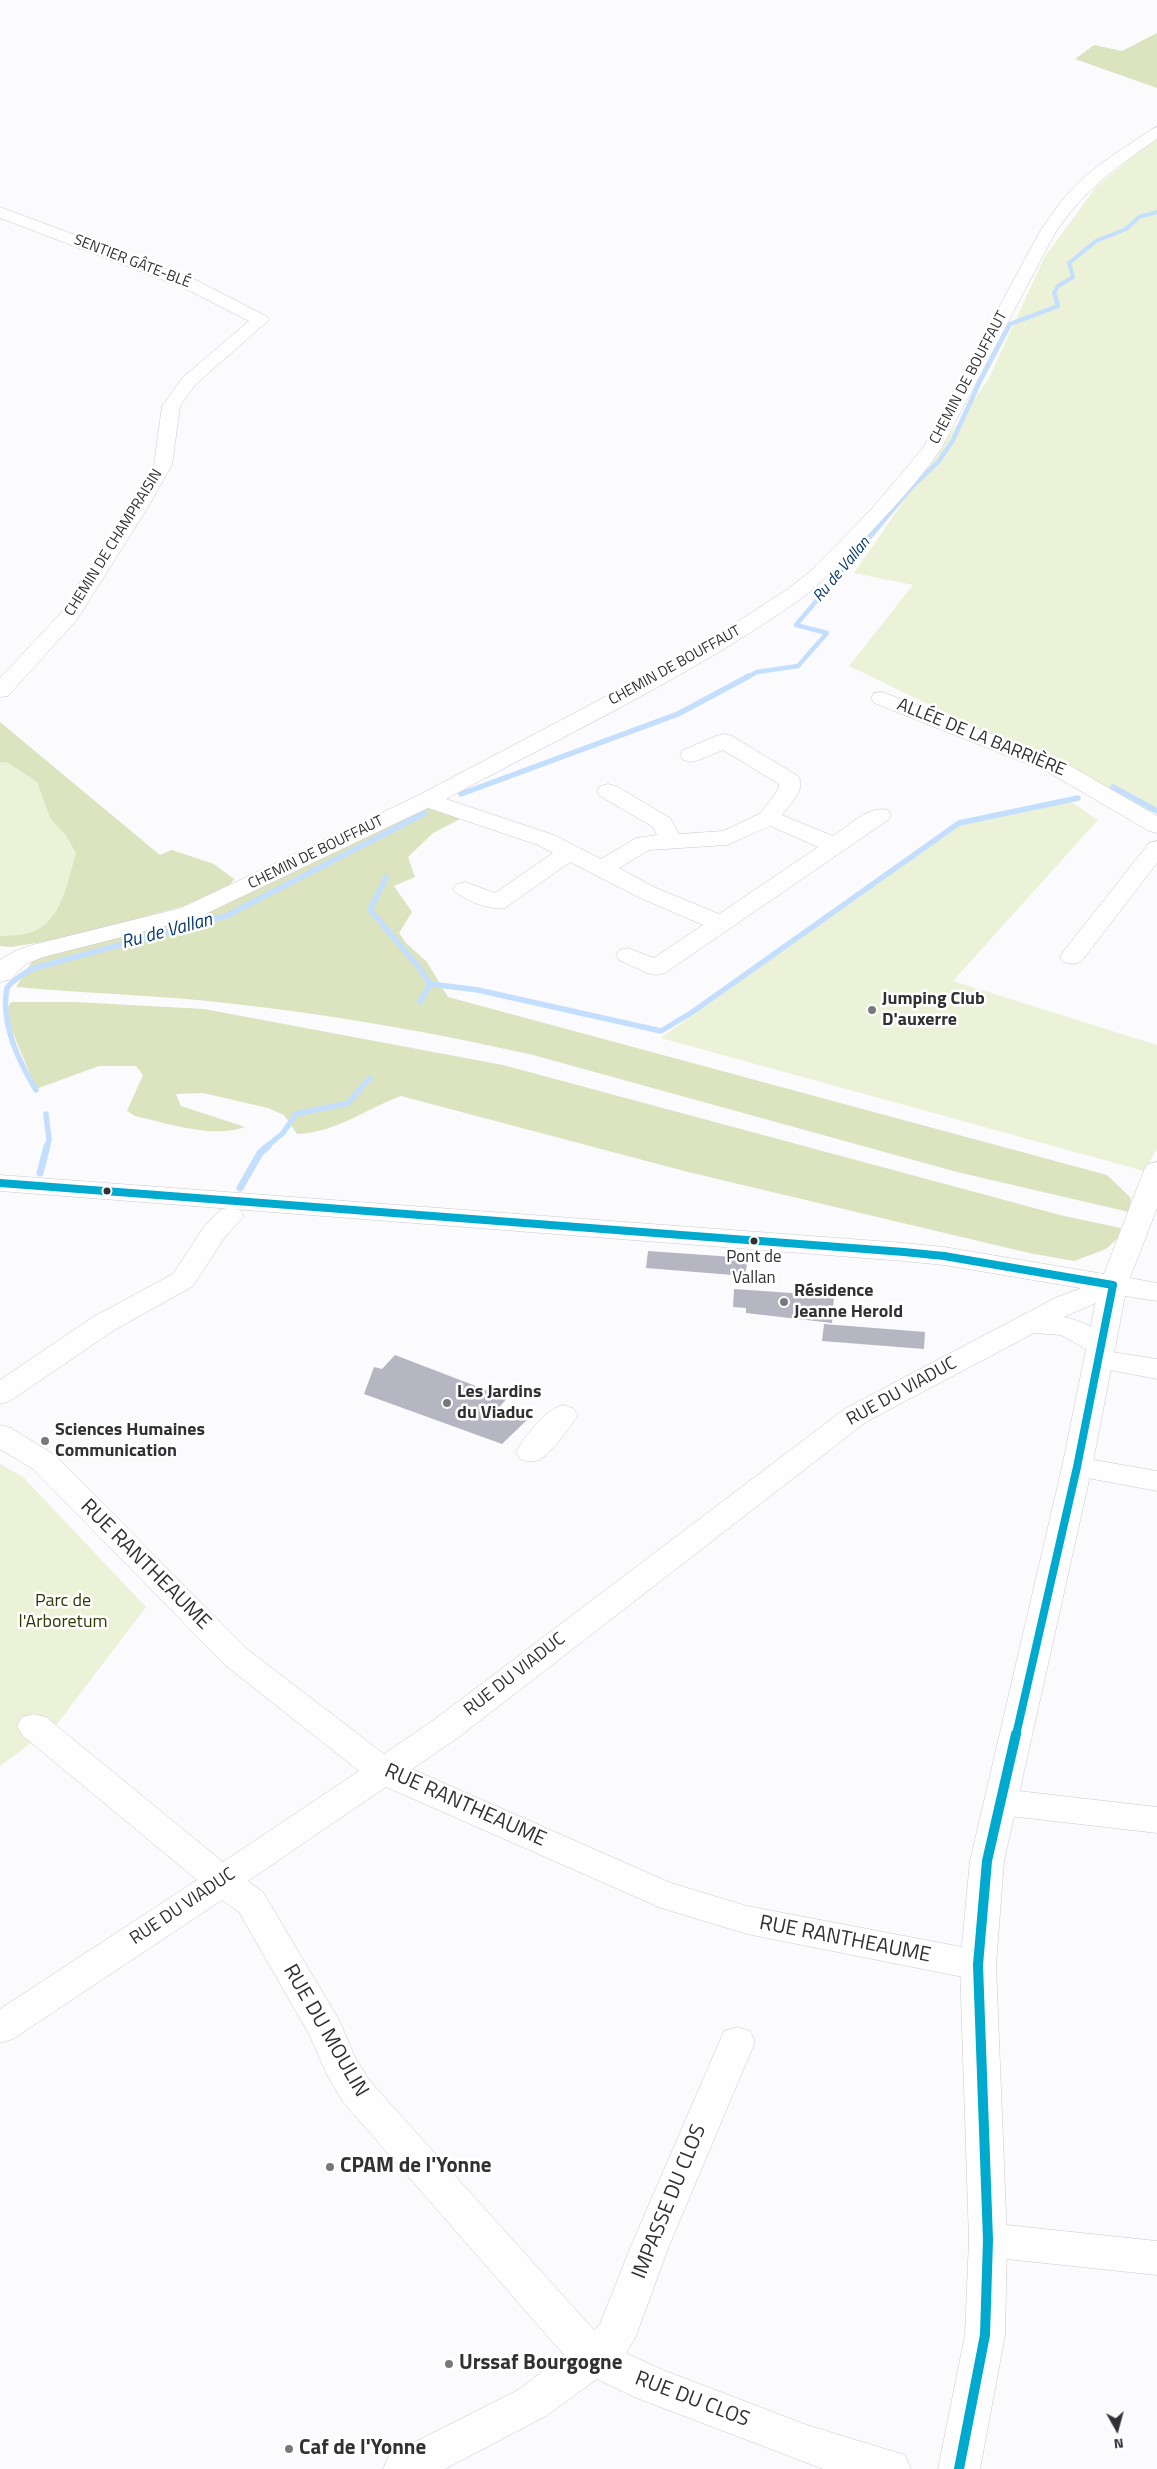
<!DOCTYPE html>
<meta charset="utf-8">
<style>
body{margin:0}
#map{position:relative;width:1157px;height:2469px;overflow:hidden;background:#fbfbfd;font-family:"Titillium Web",sans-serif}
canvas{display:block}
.north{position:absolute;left:1092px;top:2404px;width:50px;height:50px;-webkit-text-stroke:4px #fff;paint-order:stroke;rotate:173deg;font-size:14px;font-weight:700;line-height:20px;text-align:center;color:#313133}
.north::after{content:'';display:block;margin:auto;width:18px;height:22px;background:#313133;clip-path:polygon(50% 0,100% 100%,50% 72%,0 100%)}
</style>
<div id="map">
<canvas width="1157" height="2469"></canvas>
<div class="north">N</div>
</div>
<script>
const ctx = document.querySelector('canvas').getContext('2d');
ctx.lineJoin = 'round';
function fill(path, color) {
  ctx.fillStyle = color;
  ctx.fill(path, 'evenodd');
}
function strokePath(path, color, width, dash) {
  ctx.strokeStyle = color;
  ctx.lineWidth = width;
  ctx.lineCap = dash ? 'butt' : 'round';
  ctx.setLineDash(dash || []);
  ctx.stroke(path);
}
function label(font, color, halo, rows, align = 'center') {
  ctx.font = font + ' "Titillium Web",sans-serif';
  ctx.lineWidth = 5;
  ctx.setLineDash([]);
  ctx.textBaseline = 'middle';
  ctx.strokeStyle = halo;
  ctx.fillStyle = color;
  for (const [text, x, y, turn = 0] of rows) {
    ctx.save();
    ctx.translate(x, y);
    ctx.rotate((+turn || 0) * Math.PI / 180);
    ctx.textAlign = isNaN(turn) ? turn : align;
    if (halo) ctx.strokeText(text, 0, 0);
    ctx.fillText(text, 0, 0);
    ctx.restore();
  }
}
const green = new Path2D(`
 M1157,137V809L1152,812L849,666L913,585L854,573L989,378L1044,258L1096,187Z
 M0,762L8,763L37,782L50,818L66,836L76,853C67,882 62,924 28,933C19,936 9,935 0,936Z
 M1070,801L1098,820L953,981L1157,1045V1149L1144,1171L661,1038L958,825Z
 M0,1464L23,1477L146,1607L57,1724L0,1766Z`);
const forest = new Path2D(`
 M1157,33V88L1075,59L1094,45L1122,51Z
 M0,722L160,855L172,850L214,864L234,879L230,885L184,906L62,939L11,947L0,946V936C9,935 19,936 28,933C62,924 67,882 76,853L66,836L50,818L37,782L8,763L0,762Z
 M429,806L460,819L433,833L408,857L415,877L394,886L412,912L399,933L406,943L427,962L448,997L1107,1175L1131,1198L1129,1212L957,1172L533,1055C435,1033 335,1015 235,1004C162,995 89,994 16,987L33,960L192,918Z
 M11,1002H76L204,1009L503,1065L1064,1216L1121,1228L1117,1239L1106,1249L1074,1261L1029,1253L688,1172L401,1096C366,1109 335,1133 297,1134L284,1115L268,1108L203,1093L176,1094L181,1106L245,1127C214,1139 166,1123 135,1116L127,1111L143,1075L136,1066H99L36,1089L5,1013Z`);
const streamFar3 = new Path2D(`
 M1057,301L1054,293L1058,286L1073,277L1069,263L1096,241L1126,229L1139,217L1157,212`);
const streamFar2 = new Path2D(`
 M747,677L757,672L798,666L827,633L796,625L911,488L939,461L953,440L980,381L1010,324L1058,306L1056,300`);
const streamFar1 = new Path2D(`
 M1113,787L1157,811
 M461,794L678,714L749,676
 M386,877L370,910L418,966L430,984L420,1002
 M430,984L478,990L661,1031L691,1013L959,823L1078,798
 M36,1090C19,1062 0,1023 7,988C11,981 24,974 31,969L226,916L425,813
 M46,1114L49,1140L47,1147
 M266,1147L283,1133L296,1114L348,1103L370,1078`);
const stream = new Path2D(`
 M40,1173L47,1146
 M240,1188L260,1153L268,1146`);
const building = new Path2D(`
 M648,1251L748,1258L745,1276L646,1268Z
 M734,1289L834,1296L832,1323L746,1313V1308L733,1307Z
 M824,1324L925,1332L924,1349L822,1341Z
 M395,1355L507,1398L498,1409L528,1419L502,1444L364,1394L374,1367L382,1369Z`);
const minor = new Path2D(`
 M1157,127V139C1113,170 1086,188 1055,233L941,449C918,482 890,512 862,541C843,561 824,581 802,598C692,676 565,735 446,799L554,835L601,859L636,838L657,835L653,827L600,796L597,791L600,786L608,784L616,786L670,818L679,834L723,831L761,813L779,788V784L723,750L699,760L691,762L683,760L680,755L683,750L716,736L724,734L732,736L798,776C807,789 790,804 782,815L833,836C849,826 868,805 888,810L891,815L888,820L665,973L656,975L647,973L619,960L616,955L619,950L628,948L654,958L703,925L638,897L570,862L505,908C492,911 461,900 453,889L457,884L465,882L495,893L553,853L538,845L428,808L197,918L43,957L26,964L9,980L0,982V960L15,951L32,945L181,908L419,795L692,651L788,589L813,569L874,506L923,448L1039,233C1049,218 1059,203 1071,190C1094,165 1125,148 1152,129ZM770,826L818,847L719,914L654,887L619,868L649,850L727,845Z
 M0,207L196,280L266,316L269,320L195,385L180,406L172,465L145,512L76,621L8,696L0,697V678L61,613L154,465L162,406L165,402L183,377L249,321L184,288L0,218Z
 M882,692L1064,762L1157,816V833L1149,831L1048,772L874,703L871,698L874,693Z
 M1157,841V863L1081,962L1072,964L1063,962L1060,957L1063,952L1149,843Z
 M230,1207L240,1210L244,1216L225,1237L193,1286L113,1331L10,1401L0,1404V1380L93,1317L173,1274L205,1225L220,1210Z
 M1113,1276L1123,1279L1127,1285L1123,1291L1064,1317C1079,1320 1108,1332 1116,1345L1112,1352L1157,1359V1379L1089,1366L1085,1359L1091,1352L1061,1335L1034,1333L866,1422L459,1737L412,1769L671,1883L747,1906L978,1950L991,1955L996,1965L991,1975L978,1980L747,1934L661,1908L386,1787L248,1881L263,1892L339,2020L355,2057L369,2080L594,2330L600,2324L631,2246L724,2031L737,2027L750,2031L755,2042L669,2246L636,2336L626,2353L663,2370L807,2425L905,2455L911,2469H823L634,2397L597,2379L546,2416L445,2469H383L389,2455L518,2390L564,2355L343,2102L327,2075L310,2036L239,1912L222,1900L13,2039L0,2043V2009L197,1880L22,1735L17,1726L22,1717L34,1714L46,1717L223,1862L359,1771L225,1665L33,1469L0,1449V1425L11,1428L55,1455L247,1649L384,1754L435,1719L846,1408L1055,1298Z
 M563,1405L573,1408L578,1415C572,1425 549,1456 539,1460C532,1463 527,1461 520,1459L516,1452C526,1435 544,1410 563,1405Z
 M1077,1457L1157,1471V1491L1066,1474L1062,1467L1066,1460Z
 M1001,1789L1157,1807V1833L1001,1815L989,1811L984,1802L989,1793Z
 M988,2223L1157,2241V2275L988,2257L974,2252L969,2240L974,2228Z`);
const major = new Path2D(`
 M1157,1162V1208L1130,1278L1157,1283V1301L1125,1296L1092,1467L1004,1861L996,1965L1007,2240L1005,2335L980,2469H938L965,2335L969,2240L960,1965L970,1861L1062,1467L1098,1291L944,1265L904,1261L0,1191V1175L904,1243L944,1247L1104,1274L1144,1170L1148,1164Z`);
const bus1Far1 = new Path2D(`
 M0,1183L904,1252L944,1256L1113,1285
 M1016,1735L1077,1467L1113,1285`);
const bus1 = new Path2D(`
 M959,2469L985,2335L988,2240L978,1965L987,1861L1016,1734`);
const markers = [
 [872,1010,5,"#78787a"],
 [107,1191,4.5,"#313133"],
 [754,1241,4.5,"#313133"],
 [784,1302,5,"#78787a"],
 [447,1403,5,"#78787a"],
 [45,1441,5,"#78787a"],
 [330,2167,5,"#78787a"],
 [449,2364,5,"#78787a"],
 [289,2449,5,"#78787a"]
];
const farStreetnames = [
 ["SENTIER GÂTE-BLÉ",132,262,21],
 ["CHEMIN DE BOUFFAUT",969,378,-62],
 ["CHEMIN DE CHAMPRAISIN",114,543,-58],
 ["CHEMIN DE BOUFFAUT",675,666,-29],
 ["CHEMIN DE BOUFFAUT",316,853,-26]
];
const farWaternames = [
 ["Ru de Vallan",842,570,-50]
];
const busNames = [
 ["Pont de",754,1258],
 ["Vallan",754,1279]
];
const streetNames = [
 ["ALLÉE DE LA BARRIÈRE",981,738,22],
 ["RUE DU VIADUC",902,1392,-29],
 ["RUE DU VIADUC",515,1675,-38],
 ["RUE DU VIADUC",183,1907,-34]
];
const poiNames = [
 ["Jumping Club",882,1000],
 ["D'auxerre",882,1021],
 ["Résidence",794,1292],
 ["Jeanne Herold",794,1313],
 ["Les Jardins",457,1393],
 ["du Viaduc",457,1414],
 ["Sciences Humaines",55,1431],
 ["Communication",55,1452]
];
const parkNames = [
 ["Parc de",63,1602],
 ["l'Arboretum",63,1623]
];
const waterNames = [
 ["Ru de Vallan",167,932,-15]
];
const nearStreetnames = [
 ["RUE RANTHEAUME",145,1565,45],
 ["RUE RANTHEAUME",465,1806,24],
 ["RUE RANTHEAUME",845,1940,11],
 ["RUE DU MOULIN",325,2031,60],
 ["IMPASSE DU CLOS",670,2202,-68],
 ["RUE DU CLOS",692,2400,21]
];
const nearPoinames = [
 ["CPAM de l'Yonne",340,2167],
 ["Urssaf Bourgogne",459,2364],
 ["Caf de l'Yonne",299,2449]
];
fill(green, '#ecf2d8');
fill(forest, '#dbe3bf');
strokePath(streamFar3, '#c4defd', 4);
strokePath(streamFar2, '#c4defd', 4.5);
strokePath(streamFar1, '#c4defd', 5.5);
strokePath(stream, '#c4defd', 7);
fill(building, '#b6b6c3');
strokePath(minor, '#cacacc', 1);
strokePath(major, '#cacacc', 1);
fill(minor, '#fefeff');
fill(major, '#fefeff');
strokePath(bus1Far1, '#00a9ce', 8);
strokePath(bus1, '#00a9ce', 10);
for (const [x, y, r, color] of markers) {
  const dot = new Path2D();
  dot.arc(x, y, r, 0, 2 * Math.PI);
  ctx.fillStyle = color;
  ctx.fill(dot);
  strokePath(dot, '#fff', 2);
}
label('15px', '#313133', '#fff', farStreetnames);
label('italic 16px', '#0b3c6c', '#fff', farWaternames);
label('17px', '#313133', '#fff', busNames);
label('18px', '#313133', '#fff', streetNames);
label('bold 18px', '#313133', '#fff', poiNames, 'left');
label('18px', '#303803', '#fff', parkNames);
label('italic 19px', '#0b3c6c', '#fff', waterNames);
label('21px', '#313133', '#fff', nearStreetnames);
label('bold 21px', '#313133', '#fff', nearPoinames, 'left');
</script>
